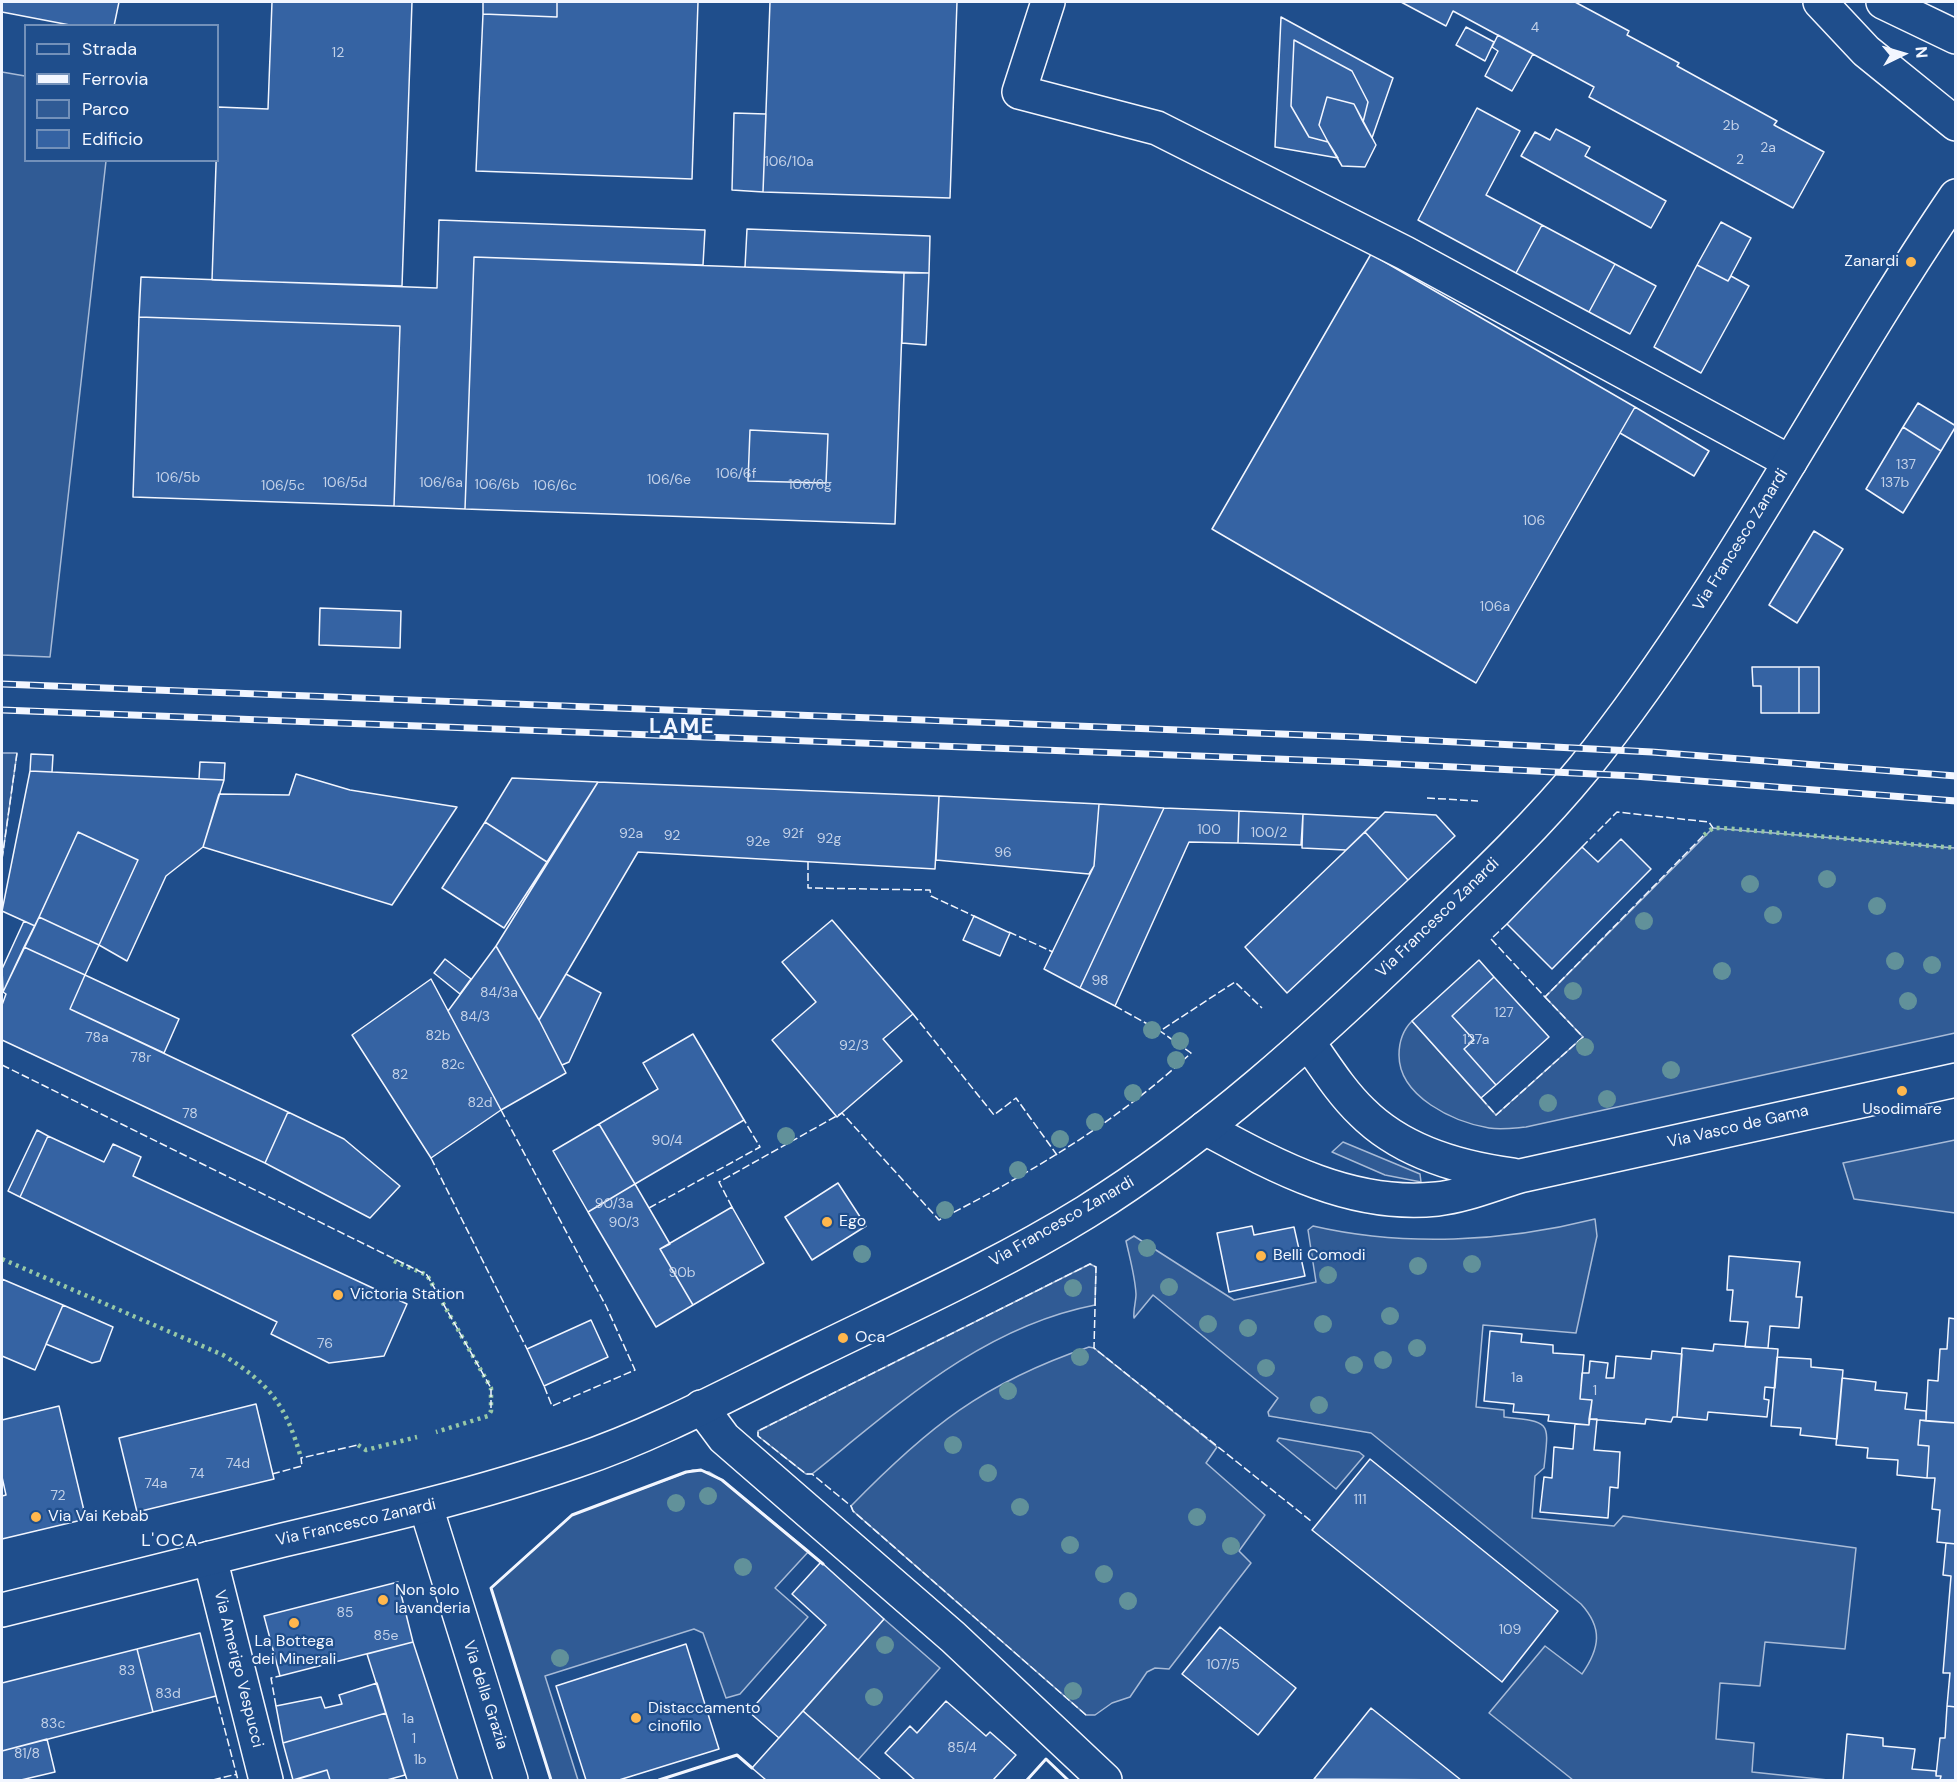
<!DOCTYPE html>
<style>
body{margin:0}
#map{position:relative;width:1957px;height:1782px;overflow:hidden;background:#1f4e8c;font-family:"DM Sans",sans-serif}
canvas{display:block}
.frame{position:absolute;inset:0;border:3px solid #f2f6ff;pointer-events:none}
.legend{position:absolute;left:24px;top:24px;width:195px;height:138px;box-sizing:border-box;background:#1f4e8c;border:2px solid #7391ba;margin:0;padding:8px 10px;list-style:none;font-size:18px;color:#f2f6ff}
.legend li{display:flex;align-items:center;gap:12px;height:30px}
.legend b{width:30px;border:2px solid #7391ba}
.north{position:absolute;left:1873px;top:24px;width:60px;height:60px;-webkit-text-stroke:4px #1f4e8c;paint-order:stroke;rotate:85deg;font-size:16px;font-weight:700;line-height:24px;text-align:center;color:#f2f6ff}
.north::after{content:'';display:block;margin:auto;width:21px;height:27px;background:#f2f6ff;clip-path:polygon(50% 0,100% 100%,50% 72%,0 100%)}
</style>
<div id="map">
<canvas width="1957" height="1782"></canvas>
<div class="frame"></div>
<ul class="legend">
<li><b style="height:8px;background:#1f4e8c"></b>Strada</li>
<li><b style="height:8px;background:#f2f6ff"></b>Ferrovia</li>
<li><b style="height:16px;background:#305b95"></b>Parco</li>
<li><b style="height:16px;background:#3563a3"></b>Edificio</li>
</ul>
<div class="north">N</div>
</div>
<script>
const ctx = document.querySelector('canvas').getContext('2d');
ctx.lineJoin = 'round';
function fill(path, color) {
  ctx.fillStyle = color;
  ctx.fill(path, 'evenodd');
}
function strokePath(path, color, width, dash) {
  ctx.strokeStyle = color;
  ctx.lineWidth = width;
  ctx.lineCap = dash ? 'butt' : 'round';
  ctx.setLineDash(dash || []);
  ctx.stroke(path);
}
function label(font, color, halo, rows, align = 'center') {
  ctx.font = font + ' "DM Sans",sans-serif';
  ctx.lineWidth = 4.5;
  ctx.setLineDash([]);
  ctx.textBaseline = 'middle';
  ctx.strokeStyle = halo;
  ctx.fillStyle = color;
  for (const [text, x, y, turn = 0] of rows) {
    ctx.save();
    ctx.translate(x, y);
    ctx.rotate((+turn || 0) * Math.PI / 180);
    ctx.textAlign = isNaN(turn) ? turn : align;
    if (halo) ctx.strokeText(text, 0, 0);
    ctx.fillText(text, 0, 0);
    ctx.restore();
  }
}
const green = new Path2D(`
 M2,72L25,76L26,160L106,161L50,657L2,655Z
 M2,753H17L2,859Z
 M1713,828L1955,848V1033L1526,1127C1514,1128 1502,1130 1489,1128C1454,1122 1399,1097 1399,1055C1399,1042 1402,1031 1412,1021L1496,1115L1583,1037L1545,997Z
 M1955,1140V1213L1854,1199L1843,1163Z
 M1343,1142L1420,1174L1421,1182L1385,1175L1332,1152Z
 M1595,1219L1597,1236L1576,1333L1483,1325L1476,1407L1504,1410V1417C1552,1422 1549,1421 1544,1468L1535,1476L1532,1518L1614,1526L1623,1516L1856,1548L1845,1649L1765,1642L1760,1686L1720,1683L1716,1739L1754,1743L1752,1772L1828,1780H1573L1489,1713L1545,1646L1582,1674C1600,1648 1603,1628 1581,1604L1371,1433L1269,1416L1268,1412L1278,1398L1153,1295L1134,1318C1133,1310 1136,1302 1136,1294C1135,1276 1130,1259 1126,1241L1134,1236L1234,1300L1316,1282L1308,1230L1313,1226C1404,1247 1504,1242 1595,1219Z
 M1090,1264L1096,1267L1095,1305C982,1327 899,1404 812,1474H806L758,1436V1431Z
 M1089,1347L1094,1348L1217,1447L1206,1463L1265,1515L1239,1551L1251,1563L1169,1669L1155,1668L1147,1672L1130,1697L1112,1703L1095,1715H1086L853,1511L851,1506C928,1427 983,1383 1089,1347Z
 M1279,1438L1359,1452L1364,1456L1336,1489L1277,1441Z
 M693,1470L709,1472L722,1480L809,1551L775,1588L808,1617L740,1694L726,1698L703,1633L694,1629L545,1676L578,1780H551L491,1588L572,1515Z
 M884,1619L940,1668L858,1760L803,1711Z`);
const building = new Path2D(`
 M2,2H119L114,26H75L2,12Z
 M272,2H412L402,286L212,280L218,107L268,109Z
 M483,2H557V17L483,14Z
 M557,2H698L692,179L476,171L483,14L557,17Z
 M770,2H957L950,198L763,192Z
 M1401,2H1575L1629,31L1627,35L1679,63L1677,66L1777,121L1774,125L1824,152L1793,208L1589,97L1594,87L1453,11L1446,26Z
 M1281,17L1393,78L1372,138L1363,122L1368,102L1352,71L1294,40L1291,106L1309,137L1328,142L1338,158L1275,147Z
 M1466,27L1494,42L1485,61L1456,45Z
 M1498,35L1533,54L1512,91L1485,76L1498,51L1492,47Z
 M1294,40L1352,71L1368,102L1363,122L1354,104L1327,97L1319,125L1328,142L1309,137L1291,106Z
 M1327,97L1354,104L1376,145L1365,167L1342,166L1328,142L1319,125Z
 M1477,108L1520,131L1486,195L1542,225L1516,273L1418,220Z
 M734,113L766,114L763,192L732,190Z
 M1556,129L1590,147L1585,156L1666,201L1651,228L1521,156L1535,132L1550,140Z
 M439,220L705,230L703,265L474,257L465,509L394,506L400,326L139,317L141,277L437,288Z
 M1721,222L1751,238L1728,281L1697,265Z
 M1542,225L1615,264L1589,312L1516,273Z
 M747,229L930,236L929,273L745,267Z
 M1371,254L1635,407L1476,683L1212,529Z
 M474,257L904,273L895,524L465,509ZM750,430L828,434L826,483L748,481Z
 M1615,264L1656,286L1630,334L1589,312Z
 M1697,265L1728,281L1731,276L1749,286L1701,373L1654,347Z
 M904,273H929L926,345L902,343Z
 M139,317L400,326L394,506L133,497Z
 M1918,403L1956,426L1941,451L1903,427Z
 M1635,407L1709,451L1694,476L1620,433Z
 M1903,427L1941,451L1903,513L1866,489Z
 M750,430L828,434L826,483L748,481Z
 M1814,531L1843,549L1797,623L1769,605Z
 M320,608L401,611L400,648L319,645Z
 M1752,667H1799V713H1761V686H1753Z
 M1799,667H1819V713H1799Z
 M31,754L53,755L52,772L30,771Z
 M200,762L225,763L224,780L199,779Z
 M30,771L224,780L203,847L166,876L127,961L99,945L138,860L78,832L35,926L2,911Z
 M296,774L350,790L457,807L392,905L203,847L219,794L289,795Z
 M512,778L598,782L547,862L485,822Z
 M598,782L939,796L935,869L638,852L539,1020L496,946Z
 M939,796L1099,804L1094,866L1089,874L936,860Z
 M1099,804L1164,808L1080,988L1044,969L1094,866Z
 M1164,808L1239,811L1238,843L1189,842L1115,1006L1080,988Z
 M1239,811L1303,814L1301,845L1238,843Z
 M1385,812L1436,815L1455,836L1408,880L1365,832Z
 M1303,814L1379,818L1346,850L1302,848Z
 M485,822L547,862L504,928L442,888Z
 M78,832L138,860L99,945L39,917Z
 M1365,832L1408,880L1287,993L1245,947Z
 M1621,839L1651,869L1552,969L1507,924L1582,847L1598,862Z
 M974,916L1010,933L1000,956L963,940Z
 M39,917L99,945L85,975L24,947Z
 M832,920L913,1014L883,1039L902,1061L837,1117L772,1040L816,1002L782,962Z
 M24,921L35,926L3,992L2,969Z
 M496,946L539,1020L566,1073L501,1110L448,1011Z
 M24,947L85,975L70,1009L288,1112L265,1163L2,1040V1005L6,994L3,992Z
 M445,959L471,979L460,994L434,973Z
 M1479,960L1494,977L1452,1016L1474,1040L1464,1049L1496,1085L1481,1098L1412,1021Z
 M566,974L601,993L569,1062L562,1065L539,1020Z
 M85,975L179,1019L164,1053L70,1009Z
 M1494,977L1549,1037L1496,1085L1464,1049L1474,1040L1452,1016Z
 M431,979L501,1110L431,1158L352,1035Z
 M693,1034L744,1120L635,1184L599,1124L658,1089L643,1063Z
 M288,1112L344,1139L400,1186L370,1218L265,1163Z
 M599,1124L635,1184L588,1212L553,1151Z
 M37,1130L48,1136L20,1197L8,1191Z
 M48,1136L104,1162L113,1144L141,1157L133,1176L407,1304L384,1356L329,1363L271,1334L277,1322L20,1197Z
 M838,1183L866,1226L812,1260L785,1217Z
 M635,1184L670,1244L660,1249L693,1305L656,1327L588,1212Z
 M732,1207L764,1263L693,1305L660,1249Z
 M1252,1226L1254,1235L1294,1227L1305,1276L1229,1292L1217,1233Z
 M1729,1256L1800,1262L1796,1297H1802L1799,1328L1770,1326L1768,1348L1745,1347L1748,1322L1730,1321L1733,1290H1727Z
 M2,1279L63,1305L35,1370L2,1356Z
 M63,1305L113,1327L100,1361L92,1363L46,1344Z
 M1949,1318L1956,1319V1423L1926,1421L1928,1380L1938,1381L1940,1349H1947Z
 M591,1320L608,1357L544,1386L527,1349Z
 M1490,1331L1522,1334L1521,1342L1553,1345V1353L1584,1355L1580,1399L1592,1400L1589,1425L1548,1421L1549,1415L1513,1412L1514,1404L1484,1401Z
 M1714,1344L1778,1349L1775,1388L1765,1387L1764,1399L1769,1400L1767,1417L1708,1412L1707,1420L1677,1417L1682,1348L1713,1351Z
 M1652,1351L1682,1354L1677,1417H1673L1671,1422L1646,1419L1645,1424L1589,1419L1592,1400L1580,1399L1582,1373H1589L1590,1361L1608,1363L1606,1378H1614L1616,1356L1651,1359Z
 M1777,1357L1811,1359V1367L1843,1370L1837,1439L1800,1435L1801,1428L1771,1426Z
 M1842,1378L1876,1382L1875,1390L1907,1393L1905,1409L1926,1411V1421L1920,1420L1918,1445L1929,1446L1927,1478L1897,1475L1898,1460L1867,1458L1868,1448L1836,1445Z
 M256,1404L274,1479L137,1512L119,1438Z
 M59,1406L86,1519L2,1539V1496L6,1495L2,1477V1420Z
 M1589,1419H1597L1594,1450L1620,1452L1618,1488L1610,1487L1608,1518L1540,1512L1544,1477L1552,1478L1554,1447L1573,1449L1575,1424L1589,1425Z
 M1920,1420L1956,1423V1544L1937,1542L1940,1510L1932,1509L1935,1478H1927L1929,1446L1918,1445Z
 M1370,1459L1558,1611L1502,1682L1312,1530Z
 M1946,1543L1956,1544V1707L1947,1706L1950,1673H1943L1951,1576L1943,1575Z
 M821,1562L884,1619L779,1738L749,1712L826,1625L792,1594Z
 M398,1582L413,1642L280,1676L264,1616Z
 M1220,1627L1296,1688L1258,1735L1182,1674Z
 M200,1633L216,1696L153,1712L137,1649Z
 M413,1642L458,1780H407L367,1654Z
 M686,1644L719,1749L619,1780H586L556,1686Z
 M137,1649L153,1712L2,1751V1683Z
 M377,1683L386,1713L283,1743L276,1706L321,1697L325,1708L342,1704L339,1695Z
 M946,1701L986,1736L990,1732L1016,1755L993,1780H915L885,1753L910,1726L917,1733Z
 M1947,1706L1956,1707V1780H1940L1941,1776H1936L1940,1738H1945Z
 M1371,1708L1461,1780L1314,1779Z
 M803,1711L858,1760L881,1780H766L752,1768Z
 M386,1713L405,1775L387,1780H330L327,1770L293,1780L283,1743Z
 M1847,1734L1883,1738V1746L1915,1749L1912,1769L1936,1771V1776H1941L1940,1780H1843Z
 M47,1739L55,1772L21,1780H2V1751Z
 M327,1770L330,1780H295Z`);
const minor = new Path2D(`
 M1048,2L1019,92L1157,128L1405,253L1790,462
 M1820,2L1866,51L1956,124
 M1883,2L1956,37
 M1308,1042C1325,1066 1341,1092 1362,1112C1402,1152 1458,1168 1513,1175
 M1205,1128C1277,1167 1352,1208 1437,1199C1465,1196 1493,1184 1520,1176L1956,1080
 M701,1407L724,1438L953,1637L1105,1780
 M426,1507L511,1780
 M210,1558L266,1780`);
const major = new Path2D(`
 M2,1610C95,1586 189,1563 283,1540C382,1517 480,1494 576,1461C659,1433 738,1389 817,1351C907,1307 1000,1265 1086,1212C1208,1136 1314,1039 1417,940C1474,885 1534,829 1584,768C1727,590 1828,384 1956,196`);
const rail = new Path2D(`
 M2,684L1358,737L1652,752L1956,776
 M2,710L1355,762L1634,776L1956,801`);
const hedge = new Path2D(`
 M1704,835L1713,828H1722L1956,848
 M2,1259L223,1355C270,1384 286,1405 301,1458
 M394,1261L427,1275L491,1388V1411L488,1416L436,1432
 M358,1445L366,1450L417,1437`);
const fence = new Path2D(`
 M1427,798L1478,801
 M1582,847L1617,812L1709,822L1713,828
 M2,859L17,753
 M808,862V888L930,890L931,896L976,917
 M1507,924L1491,939L1545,997L1704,835
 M1009,932L1053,952
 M1115,1006L1160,1031L1235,982L1262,1008
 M913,1014L994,1115L1016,1098L1057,1155
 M2,1065L427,1275L491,1388V1411
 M1481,1098L1496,1115L1583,1037L1545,997
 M501,1110L606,1306L635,1370L552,1406L544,1386
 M431,1158L527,1349
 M732,1207L719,1182L842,1113L939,1220C1030,1173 1116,1123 1191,1053L1160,1031
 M649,1208L760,1147L744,1120
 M272,1474L302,1466L301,1458L358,1445
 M216,1696L238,1780
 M276,1706L271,1678L280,1676
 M1086,1715L853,1511L851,1506L812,1474H806L758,1436V1431L1090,1264L1096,1267L1094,1348L1311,1521
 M213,1780L237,1774`);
const wall = new Path2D(`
 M551,1780L491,1588L572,1515L686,1472L701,1470L722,1480L823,1564
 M659,1780L737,1755L752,1768
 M1027,1780L1046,1759L1068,1780`);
const trees = [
 [1827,879],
 [1750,884],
 [1877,906],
 [1773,915],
 [1644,921],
 [1895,961],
 [1932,965],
 [1722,971],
 [1573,991],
 [1908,1001],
 [1152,1030],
 [1180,1041],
 [1585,1047],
 [1176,1060],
 [1671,1070],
 [1133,1093],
 [1607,1099],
 [1548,1103],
 [1095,1122],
 [786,1136],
 [1060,1139],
 [1018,1170],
 [945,1210],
 [1147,1248],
 [862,1254],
 [1472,1264],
 [1418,1266],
 [1328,1275],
 [1169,1287],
 [1073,1288],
 [1390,1316],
 [1208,1324],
 [1323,1324],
 [1248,1328],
 [1417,1348],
 [1080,1357],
 [1383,1360],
 [1354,1365],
 [1266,1368],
 [1008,1391],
 [1319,1405],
 [953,1445],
 [988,1473],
 [708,1496],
 [676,1503],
 [1020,1507],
 [1197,1517],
 [1070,1545],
 [1231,1546],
 [743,1567],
 [1104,1574],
 [1128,1601],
 [885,1645],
 [560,1658],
 [1073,1691],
 [874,1697]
];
const markers = [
 [1911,262,6,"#ffb74d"],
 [1902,1091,6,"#ffb74d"],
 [827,1222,6,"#ffb74d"],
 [1261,1256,6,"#ffb74d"],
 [338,1295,6,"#ffb74d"],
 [843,1338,6,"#ffb74d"],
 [36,1517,6,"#ffb74d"],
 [383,1600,6,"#ffb74d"],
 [294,1623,6,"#ffb74d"],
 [636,1718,6,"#ffb74d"]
];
const numberNames = [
 ["4",1535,28],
 ["12",338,53],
 ["2b",1731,126],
 ["2a",1768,148],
 ["2",1740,160],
 ["106/10a",789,162],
 ["137",1906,465],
 ["106/6f",736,474],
 ["106/5b",178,478],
 ["106/6e",669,480],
 ["106/5d",345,483],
 ["106/6a",441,483],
 ["137b",1895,483],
 ["106/6b",497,485],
 ["106/6g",810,485],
 ["106/5c",283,486],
 ["106/6c",555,486],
 ["106",1534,521],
 ["106a",1495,607],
 ["100",1209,830],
 ["100/2",1269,833],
 ["92a",631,834],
 ["92f",793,834],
 ["92",672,836],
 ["92g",829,839],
 ["92e",758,842],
 ["96",1003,853],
 ["98",1100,981],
 ["84/3a",499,993],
 ["127",1504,1013],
 ["84/3",475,1017],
 ["82b",438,1036],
 ["78a",97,1038],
 ["127a",1476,1040],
 ["92/3",854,1046],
 ["78r",141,1058],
 ["82c",453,1065],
 ["82",400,1075],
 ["82d",480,1103],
 ["78",190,1114],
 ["90/4",667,1141],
 ["90/3a",614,1204],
 ["90/3",624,1223],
 ["90b",682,1273],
 ["76",325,1344],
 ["1a",1517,1378],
 ["1",1595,1391],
 ["74d",238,1464],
 ["74",197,1474],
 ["74a",156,1484],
 ["72",58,1496],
 ["111",1360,1500],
 ["85",345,1613],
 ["109",1510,1630],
 ["85e",386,1636],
 ["107/5",1223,1665],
 ["83",127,1671],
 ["83d",168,1694],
 ["1a",408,1719],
 ["83c",53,1724],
 ["1",414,1739],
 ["85/4",962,1748],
 ["81/8",27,1754],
 ["1b",420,1760]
];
const poiNames = [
 ["Zanardi",1899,262,"right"],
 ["Usodimare",1902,1110,"center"],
 ["Ego",839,1222],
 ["Belli Comodi",1273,1256],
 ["Victoria Station",350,1295],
 ["Oca",855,1338],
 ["Via Vai Kebab",48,1517],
 ["Non solo",395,1591],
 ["lavanderia",395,1609],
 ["La Bottega",294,1642,"center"],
 ["dei Minerali",294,1660,"center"],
 ["Distaccamento",648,1709],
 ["cinofilo",648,1727]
];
const streetNames = [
 ["Via Francesco Zanardi",1741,540,-58],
 ["Via Francesco Zanardi",1438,918,-44],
 ["Via Vasco de Gama",1738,1127,-13],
 ["Via Francesco Zanardi",1062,1222,-30],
 ["Via Francesco Zanardi",356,1523,-13],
 ["Via Amerigo Vespucci",238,1669,76],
 ["Via della Grazia",485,1695,72]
];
const neighbourhoodNames = [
 ["L'OCA",170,1541]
];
const districtNames = [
 ["LAME",682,727]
];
fill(green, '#305b95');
strokePath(green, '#a8bbd7', 1.5);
fill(building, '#3563a3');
strokePath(building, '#f2f6ff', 1.5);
strokePath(minor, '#f2f6ff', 36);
strokePath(major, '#f2f6ff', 36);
strokePath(minor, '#1f4e8c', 33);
strokePath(major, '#1f4e8c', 33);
strokePath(rail, '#f2f6ff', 7);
strokePath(rail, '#1f4e8c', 4.5, [14]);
strokePath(hedge, '#97c8a6', 4.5, [3, 4.5]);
strokePath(fence, '#f2f6ff', 1.5, [8, 3]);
strokePath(wall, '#f2f6ff', 3);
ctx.fillStyle = '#61919a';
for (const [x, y] of trees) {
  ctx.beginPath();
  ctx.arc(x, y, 9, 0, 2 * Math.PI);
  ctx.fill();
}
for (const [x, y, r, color] of markers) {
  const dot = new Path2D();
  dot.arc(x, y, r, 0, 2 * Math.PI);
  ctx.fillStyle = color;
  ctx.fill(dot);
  strokePath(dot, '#1f4e8c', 2);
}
label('14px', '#c3d1e8', null, numberNames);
label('16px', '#f2f6ff', '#1f4e8c', poiNames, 'left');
label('16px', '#f2f6ff', '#1f4e8c', streetNames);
ctx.letterSpacing = '1.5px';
label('18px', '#f2f6ff', '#1f4e8c', neighbourhoodNames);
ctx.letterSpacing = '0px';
ctx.letterSpacing = '1.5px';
label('bold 22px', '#f2f6ff', '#1f4e8c', districtNames);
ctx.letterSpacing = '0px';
</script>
